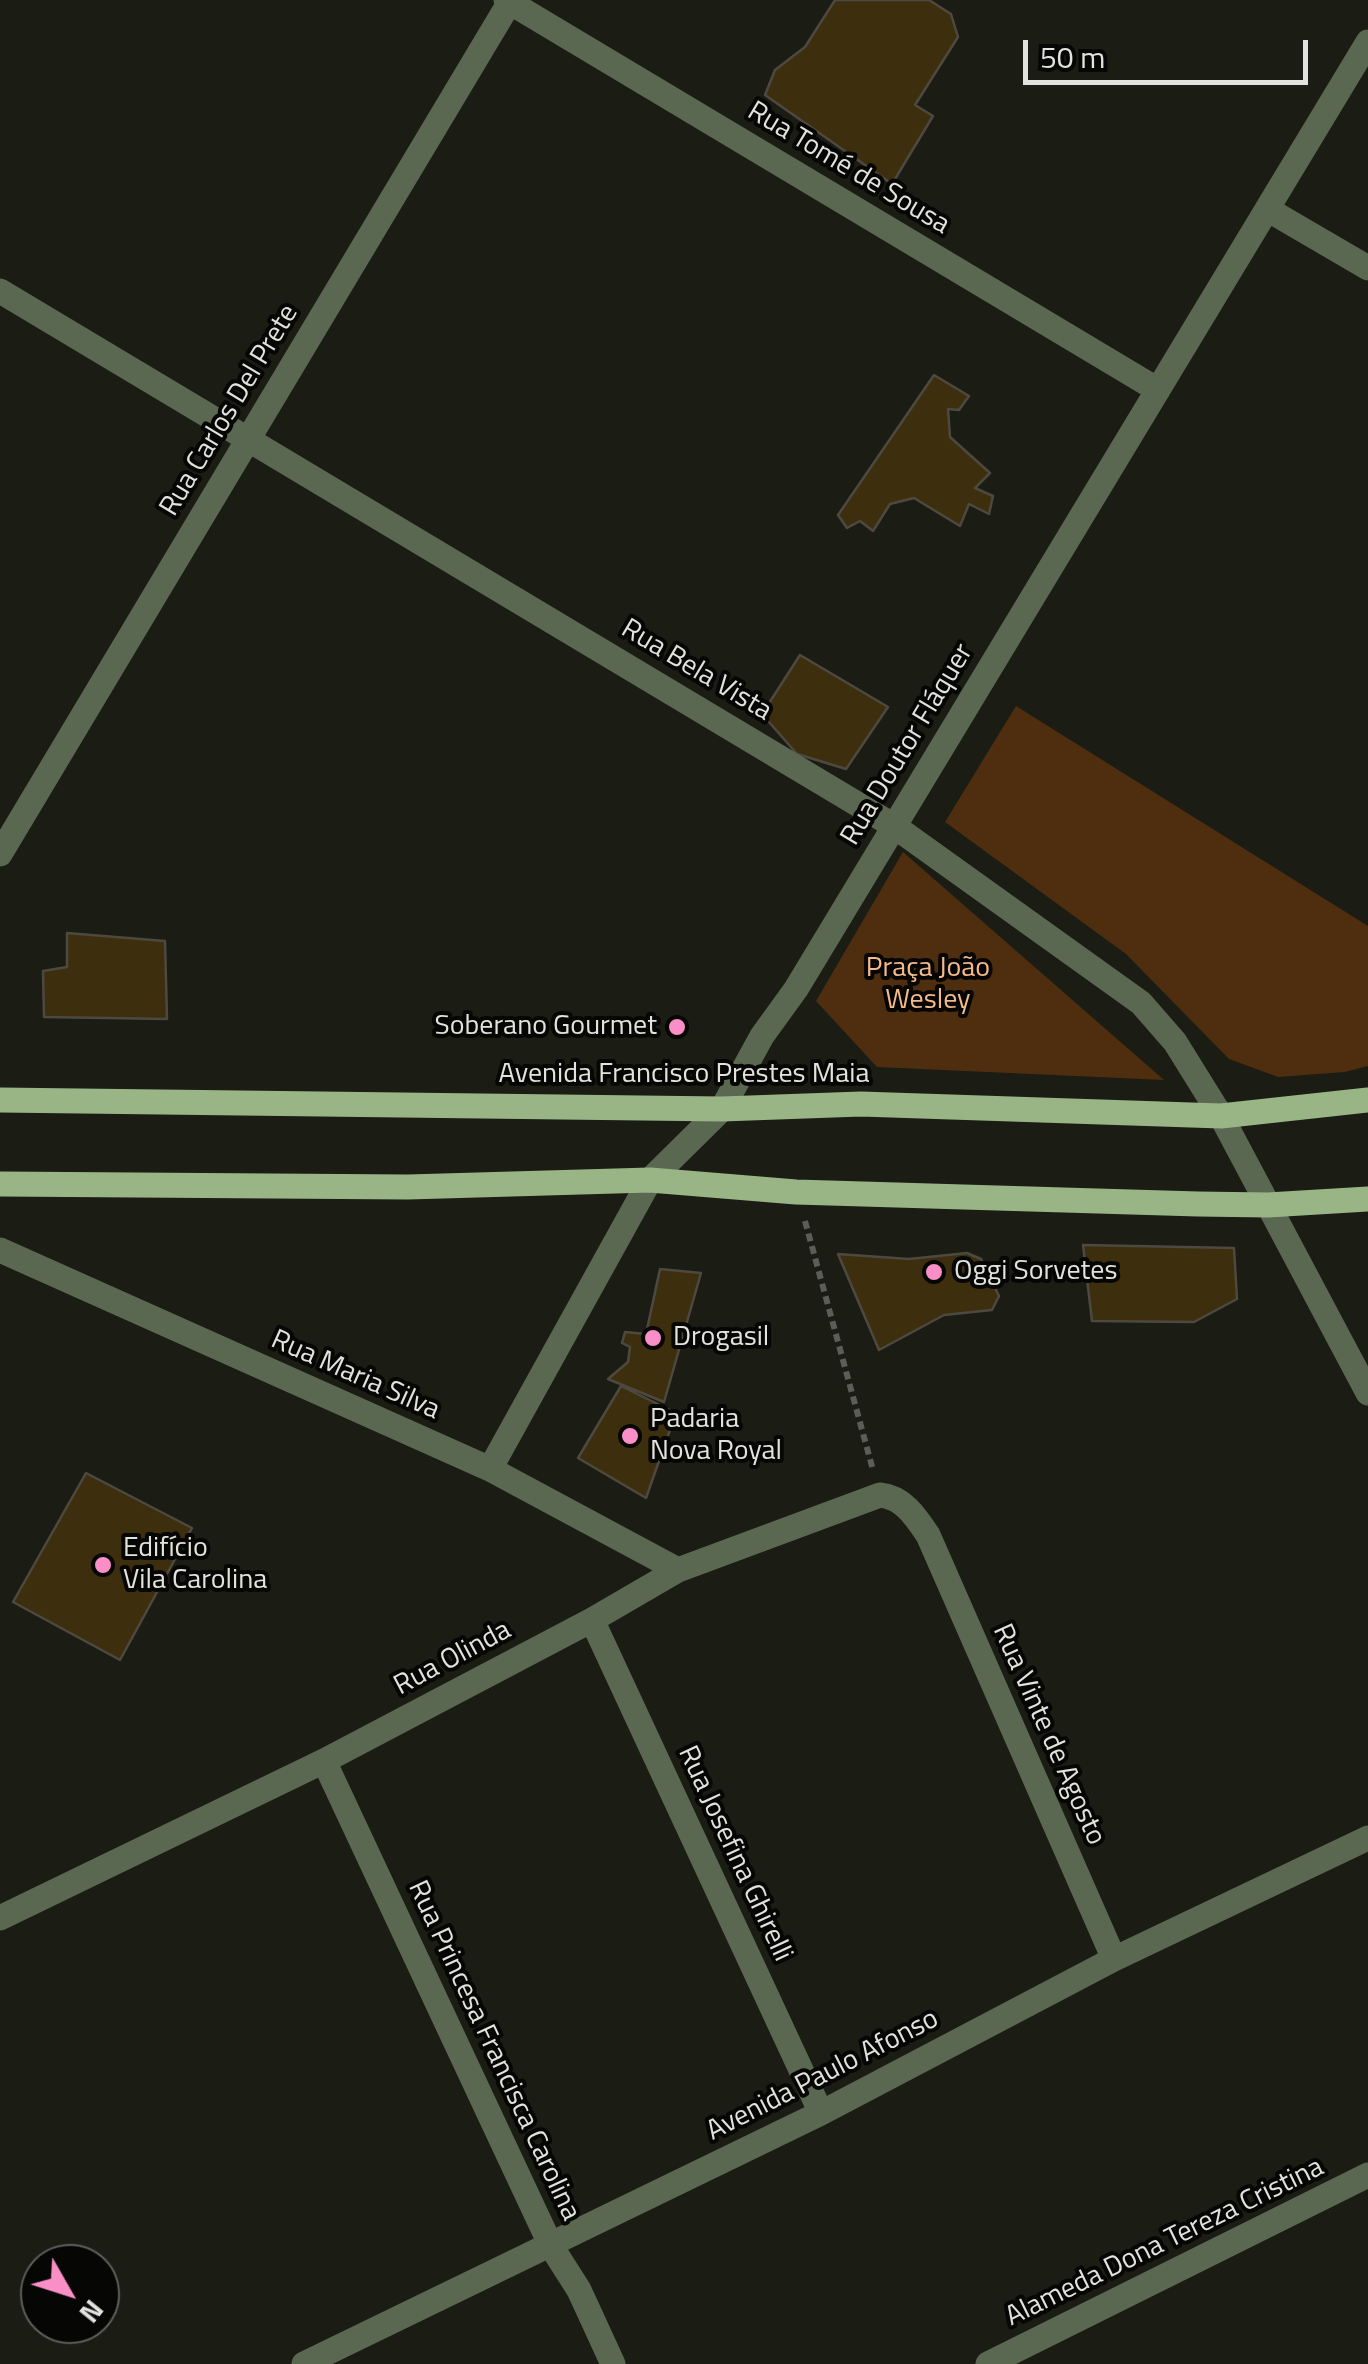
<!DOCTYPE html>
<meta charset="utf-8">
<style>
body{margin:0}
#map{position:relative;width:1368px;height:2364px;overflow:hidden;background:#1b1c14;font-family:"Titillium Web",sans-serif}
canvas{display:block}
.north{position:absolute;left:20px;top:2244px;width:100px;height:100px;box-sizing:border-box;background:#060604;border:2px solid #5e5e5b;border-radius:50%;rotate:129deg;font-size:28px;font-weight:700;line-height:40px;text-align:center;color:#e2e3dd}
.north::after{content:'';display:block;margin:auto;width:35px;height:45px;background:#fa8fc7;clip-path:polygon(50% 0,100% 100%,50% 72%,0 100%)}
.scale{position:absolute;left:1023px;top:40px;width:285px;height:45px;box-sizing:border-box;border:5px solid #e2e3dd;border-top:0;padding-left:12px;font-size:30px;line-height:35px;white-space:nowrap;color:#e2e3dd;-webkit-text-stroke:8px #060604;paint-order:stroke}
</style>
<div id="map">
<canvas width="1368" height="2364"></canvas>
<div class="north">N</div>
<div class="scale">50 m</div>
</div>
<script>
const ctx = document.querySelector('canvas').getContext('2d');
ctx.lineJoin = 'round';
function fill(path, color) {
  ctx.fillStyle = color;
  ctx.fill(path, 'evenodd');
}
function strokePath(path, color, width, dash) {
  ctx.strokeStyle = color;
  ctx.lineWidth = width;
  ctx.lineCap = dash ? 'butt' : 'round';
  ctx.setLineDash(dash || []);
  ctx.stroke(path);
}
function label(font, color, halo, rows, align = 'center') {
  ctx.font = font + ' "Titillium Web",sans-serif';
  ctx.lineWidth = 8;
  ctx.setLineDash([]);
  ctx.textBaseline = 'middle';
  ctx.strokeStyle = halo;
  ctx.fillStyle = color;
  for (const [text, x, y, turn = 0] of rows) {
    ctx.save();
    ctx.translate(x, y);
    ctx.rotate((+turn || 0) * Math.PI / 180);
    ctx.textAlign = isNaN(turn) ? turn : align;
    if (halo) ctx.strokeText(text, 0, 0);
    ctx.fillText(text, 0, 0);
    ctx.restore();
  }
}
const green = new Path2D(`
 M1016,706L1368,926V1066L1345,1072L1278,1077L1229,1059L1126,954L945,822Z
 M903,852L1164,1080L877,1067L816,1001Z`);
const building = new Path2D(`
 M835,0H929L951,14L958,37L915,105L933,116L892,184L765,95L775,70L805,47Z
 M934,375L969,396L959,410L948,409L950,437L990,473L975,488L993,496L989,514L969,504L960,526L914,498L890,504L873,531L860,521L847,528L838,515Z
 M800,655L888,707L846,769L797,754L762,714Z
 M67,933L165,941L167,1019L44,1017L43,971L67,967Z
 M1083,1245L1234,1248L1237,1299L1194,1322L1092,1321Z
 M967,1253L981,1259L999,1296L992,1310L944,1315L879,1350L838,1254L909,1259Z
 M660,1269L701,1273L664,1402L608,1379L628,1362L630,1347L622,1343L625,1332L646,1334Z
 M621,1386L676,1413L646,1498L578,1458Z
 M86,1473L192,1528L120,1660L13,1602Z`);
const path = new Path2D(`
 M805,1221L873,1470`);
const minor = new Path2D(`
 M506,0L1158,390
 M1267,209L1368,268
 M0,291L894,826L1141,1003L1175,1042L1221,1116L1368,1393
 M0,854L511,0
 M0,1250L490,1469L678,1570
 M490,1469L650,1180L722,1109L762,1036L796,989L1368,42
 M592,1620L821,2113
 M324,1761L551,2246L579,2290L613,2364
 M0,1918L324,1761L592,1620L678,1570L880,1495C903,1497 916,1517 928,1535L1114,1959
 M304,2364L821,2113L1114,1959L1368,1838
 M988,2364L1368,2175`);
const major = new Path2D(`
 M0,1100L722,1109L861,1104L1221,1116L1368,1100
 M0,1184L408,1187L650,1180L796,1192L1198,1204L1268,1205L1368,1199`);
const markers = [
 [677,1027,10,"#fa8fc7"],
 [934,1272,10,"#fa8fc7"],
 [653,1338,10,"#fa8fc7"],
 [630,1436,10,"#fa8fc7"],
 [103,1565,10,"#fa8fc7"]
];
const streetNames = [
 ["Rua Tomé de Sousa",848,169,31],
 ["Rua Carlos Del Prete",230,411,-59],
 ["Rua Bela Vista",696,671,31],
 ["Rua Doutor Fláquer",908,745,-59],
 ["Avenida Francisco Prestes Maia",684,1075],
 ["Rua Maria Silva",355,1376,24],
 ["Rua Olinda",453,1659,-28],
 ["Rua Vinte de Agosto",1048,1735,66],
 ["Rua Josefina Ghirelli",734,1854,65],
 ["Rua Princesa Francisca Carolina",493,2051,65],
 ["Avenida Paulo Afonso",823,2076,-27],
 ["Alameda Dona Tereza Cristina",1165,2243,-26]
];
const parkNames = [
 ["Praça João",928,969],
 ["Wesley",928,1001]
];
const poiNames = [
 ["Soberano Gourmet",657,1027,"right"],
 ["Oggi Sorvetes",954,1272],
 ["Drogasil",673,1338],
 ["Padaria",650,1420],
 ["Nova Royal",650,1452],
 ["Edifício",123,1549],
 ["Vila Carolina",123,1581]
];
fill(green, '#4f2e10');
fill(building, '#3d2f0e');
strokePath(building, '#4d4940', 2.5);
strokePath(path, '#5c5d56', 6, [8, 5]);
strokePath(minor, '#5a6751', 25);
strokePath(major, '#99b586', 25);
for (const [x, y, r, color] of markers) {
  const dot = new Path2D();
  dot.arc(x, y, r, 0, 2 * Math.PI);
  ctx.fillStyle = color;
  ctx.fill(dot);
  strokePath(dot, '#060604', 4);
}
label('28px', '#e2e3dd', '#060604', streetNames);
label('28px', '#f5ba8a', '#060604', parkNames);
label('28px', '#e2e3dd', '#060604', poiNames, 'left');
</script>
